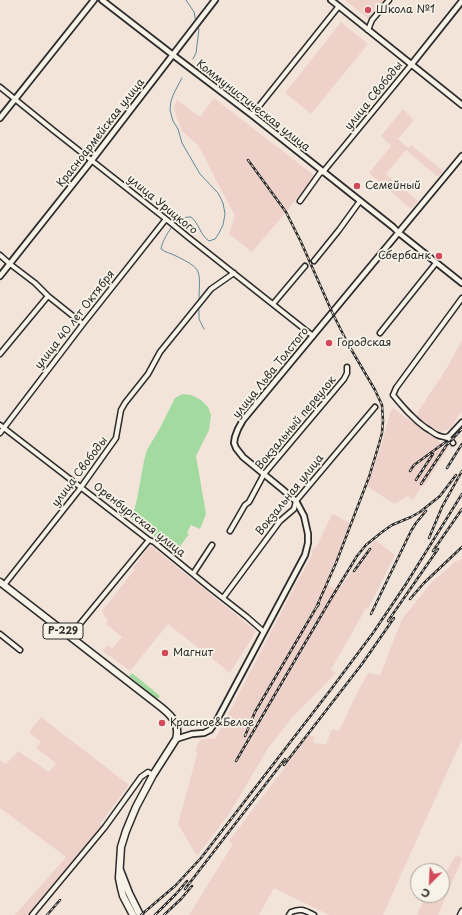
<!DOCTYPE html>
<meta charset="utf-8">
<style>
body{margin:0}
#map{position:relative;width:462px;height:915px;overflow:hidden;background:#f3e4da;font-family:"Playpen Sans",sans-serif}
canvas{display:block}
.north{position:absolute;left:410px;top:863px;width:40px;height:40px;box-sizing:border-box;background:#f7f3e8;border:1px solid #a5a39c;border-radius:50%;rotate:204deg;font-size:11px;font-weight:700;line-height:16px;text-align:center;color:#2b2b2b}
.north::after{content:'';display:block;margin:auto;width:14px;height:18px;background:#d1495b;clip-path:polygon(50% 0,100% 100%,50% 72%,0 100%)}
</style>
<div id="map">
<canvas width="462" height="915"></canvas>
<div class="north">С</div>
</div>
<script>
const ctx = document.querySelector('canvas').getContext('2d');
ctx.lineJoin = 'round';
function fill(path, color) {
  ctx.fillStyle = color;
  ctx.fill(path, 'evenodd');
}
function strokePath(path, color, width, dash) {
  ctx.strokeStyle = color;
  ctx.lineWidth = width;
  ctx.lineCap = dash ? 'butt' : 'round';
  ctx.setLineDash(dash || []);
  ctx.stroke(path);
}
function label(font, color, halo, rows, align = 'center') {
  ctx.font = font + ' "Playpen Sans",sans-serif';
  ctx.lineWidth = 3.5;
  ctx.setLineDash([]);
  ctx.textBaseline = 'middle';
  ctx.strokeStyle = halo;
  ctx.fillStyle = color;
  for (const [text, x, y, turn = 0] of rows) {
    ctx.save();
    ctx.translate(x, y);
    ctx.rotate((+turn || 0) * Math.PI / 180);
    ctx.textAlign = isNaN(turn) ? turn : align;
    if (halo) ctx.strokeText(text, 0, 0);
    ctx.fillText(text, 0, 0);
    ctx.restore();
  }
}
const built = new Path2D(`
 M345,0H386L370,20Z
 M341,22L368,44L311,114L285,93Z
 M214,98L315,176L286,212L252,252L229,234L235,216L198,145L182,131L176,116L174,107L177,100L200,117Z
 M403,109L414,120L398,139L408,148L411,145L443,171L438,177L406,150L386,174L418,201L411,209L369,173L391,146L381,136Z
 M462,340V410L451,428L440,432L416,417L419,410L447,368Z
 M393,408L448,448L424,486L421,487L413,500L408,496L394,504L367,486L382,443L390,413Z
 M332,514L350,523L326,584L338,591L363,555L375,540L395,555L368,609L366,608L331,670L336,673L290,720L277,737L269,747L229,814L197,856L178,824L197,754L195,751L200,740L216,738L298,580L304,570L313,553L311,552L314,547L316,548Z
 M150,545L256,631L230,673L168,624L130,671L103,651L107,645L112,649L122,637L106,624L108,621L102,611L135,569L133,568Z
 M462,559V739L383,915H329L274,888L259,915H189L233,844L229,841L285,767L309,735L314,737L313,743L326,744L332,729L339,731L357,693L368,673L380,675L402,619L432,582L452,565L454,562Z
 M41,717L129,785L100,824L102,827L30,915H15L66,857L0,808V760L6,764L18,751L49,772L56,763L36,748L41,742L29,732Z
 M456,855L462,858V859L438,915H419L417,914L426,895H442V879Z`);
const green = new Path2D(`
 M182,394L191,395L201,400L208,407L211,415L209,430L196,456L206,514L200,529L191,525L187,533L189,534L176,552L132,520L137,499L144,461L147,450L160,428L175,398Z
 M132,673L160,696L157,699L129,676Z`);
const stream = new Path2D(`
 M186,0L194,12L196,22
 M193,59L196,53L199,29L198,27
 M176,224C181,219 184,217 191,217C199,223 200,235 209,241L215,239L219,233L223,225L225,214L223,203L218,193L200,174L182,143L178,129L173,121L170,110L171,101L174,93L182,78
 M171,228C167,234 162,242 161,249C166,253 171,253 176,256C202,269 200,269 199,298
 M199,310V319L204,329`);
const minor = new Path2D(`
 M368,30L372,20L389,0
 M0,87L53,130L171,223L188,237L313,336
 M252,115L339,6
 M300,201L320,173L323,172L411,65
 M0,255L10,264L35,283L48,296L83,324
 M314,261L339,230L360,201
 M273,304L305,266
 M380,333L436,263
 M0,354L48,296
 M0,425L149,540L154,542L210,588L247,617L264,632
 M0,433L83,324L166,219
 M446,437L449,436L462,422
 M453,443C449,436 443,438 437,435C433,433 430,430 426,428C413,419 403,407 393,395L396,388L462,298
 M230,531L245,505L249,502L264,474L344,379L347,373V367
 M193,574L212,545
 M4,585L79,490L116,438L121,410L125,403L148,374L160,352L211,289L234,273
 M223,598L280,521L294,509L296,501L375,407
 M0,634L20,650
 M70,636L149,540
 M32,915L105,827L141,777L148,772L153,775
 M289,915L291,912C301,908 304,910 314,915
 M460,915L462,911`);
const tertiary = new Path2D(`
 M102,0L173,55L252,115L393,227L399,233L462,283
 M331,0L462,105
 M411,65L462,1
 M0,118L94,0
 M0,276L92,160L215,0
 M176,739L192,734L204,733L210,730L217,720L305,555L308,543V534L304,516L296,501L282,489L243,457L236,448L234,443L235,437L238,429L243,420L462,156`);
const trunk = new Path2D(`
 M0,582L157,704C169,713 181,723 176,739L153,775L136,807L126,831L121,847L119,878L121,888L123,896L133,915
 M120,870L129,893L140,915`);
const rail = new Path2D(`
 M248,160L286,212L301,242L332,312L348,344L375,390L382,405L383,421L382,433L379,444L369,477L336,563L316,608
 M447,468L462,444
 M410,471L414,465L447,441
 M416,480L433,454
 M421,484L446,446L462,429
 M429,538L442,507L462,471
 M433,551L462,509
 M354,571L370,549
 M410,599L424,583L462,547
 M371,614L411,531L416,523L426,511
 M388,621L438,549
 M245,736L255,712L316,608L319,604
 M236,761L332,597L357,556L366,545L382,532L392,525L411,517L420,512L440,496L456,475
 M284,765L362,664L394,618
 M185,889L285,759
 M47,915L60,900
 M141,915L175,886L201,858L332,688L373,633L406,584L462,494
 M155,915L176,894L187,881
 M164,915L181,899L192,886`);
const markers = [
 [368,10,4,"#d1495b"],
 [357,186,4,"#d1495b"],
 [439,256,4,"#d1495b"],
 [329,343,4,"#d1495b"],
 [165,653,4,"#d1495b"],
 [162,723,4,"#d1495b"]
];
const shields = [
 [63,631,40]
];
const shieldNames = [
 ["Р-229",63,631]
];
const poiNames = [
 ["Школа №1",376,10],
 ["Семейный",365,186],
 ["Сбербанк",431,256,"right"],
 ["Городская",337,343],
 ["Магнит",173,653],
 ["Красное&Белое",170,723]
];
const streetNames = [
 ["улица Свободы",374,96,-51],
 ["Коммунистическая улица",253,106,38],
 ["Красноармейская улица",101,133,-52],
 ["улица Урицкого",162,205,39],
 ["улица 40 лет Октября",75,320,-52],
 ["улица Льва Толстого",271,373,-51],
 ["Вокзальный переулок",296,423,-50],
 ["улица Свободы",80,472,-53],
 ["Вокзальная улица",290,495,-51],
 ["Оренбургская улица",139,520,38]
];
fill(built, '#eed2c9');
fill(green, '#a2da9f');
strokePath(stream, '#5d8998', 1);
strokePath(minor, '#2b2b2b', 7);
strokePath(tertiary, '#2b2b2b', 8);
strokePath(trunk, '#2b2b2b', 9);
strokePath(minor, '#f7f3e8', 4);
strokePath(tertiary, '#f7f3e8', 4.5);
strokePath(trunk, '#f7f3e8', 6);
strokePath(rail, '#2b2b2b', 2.5);
strokePath(rail, '#f7f3e8', 1, [3]);
for (const [x, y, r, color] of markers) {
  const dot = new Path2D();
  dot.arc(x, y, r, 0, 2 * Math.PI);
  ctx.fillStyle = color;
  ctx.fill(dot);
  strokePath(dot, '#f7f3e8', 1.5);
}
for (const [x, y, w] of shields) {
  const box = new Path2D();
  box.roundRect(x - w / 2, y - 8, w, 16, 3);
  ctx.fillStyle = '#f7f3e8';
  ctx.fill(box);
  strokePath(box, '#2b2b2b', 1);
}
label('bold 10px', '#2b2b2b', null, shieldNames);
label('11px', '#2b2b2b', '#f7f3e8', poiNames, 'left');
label('11px', '#2b2b2b', '#f7f3e8', streetNames);
</script>
